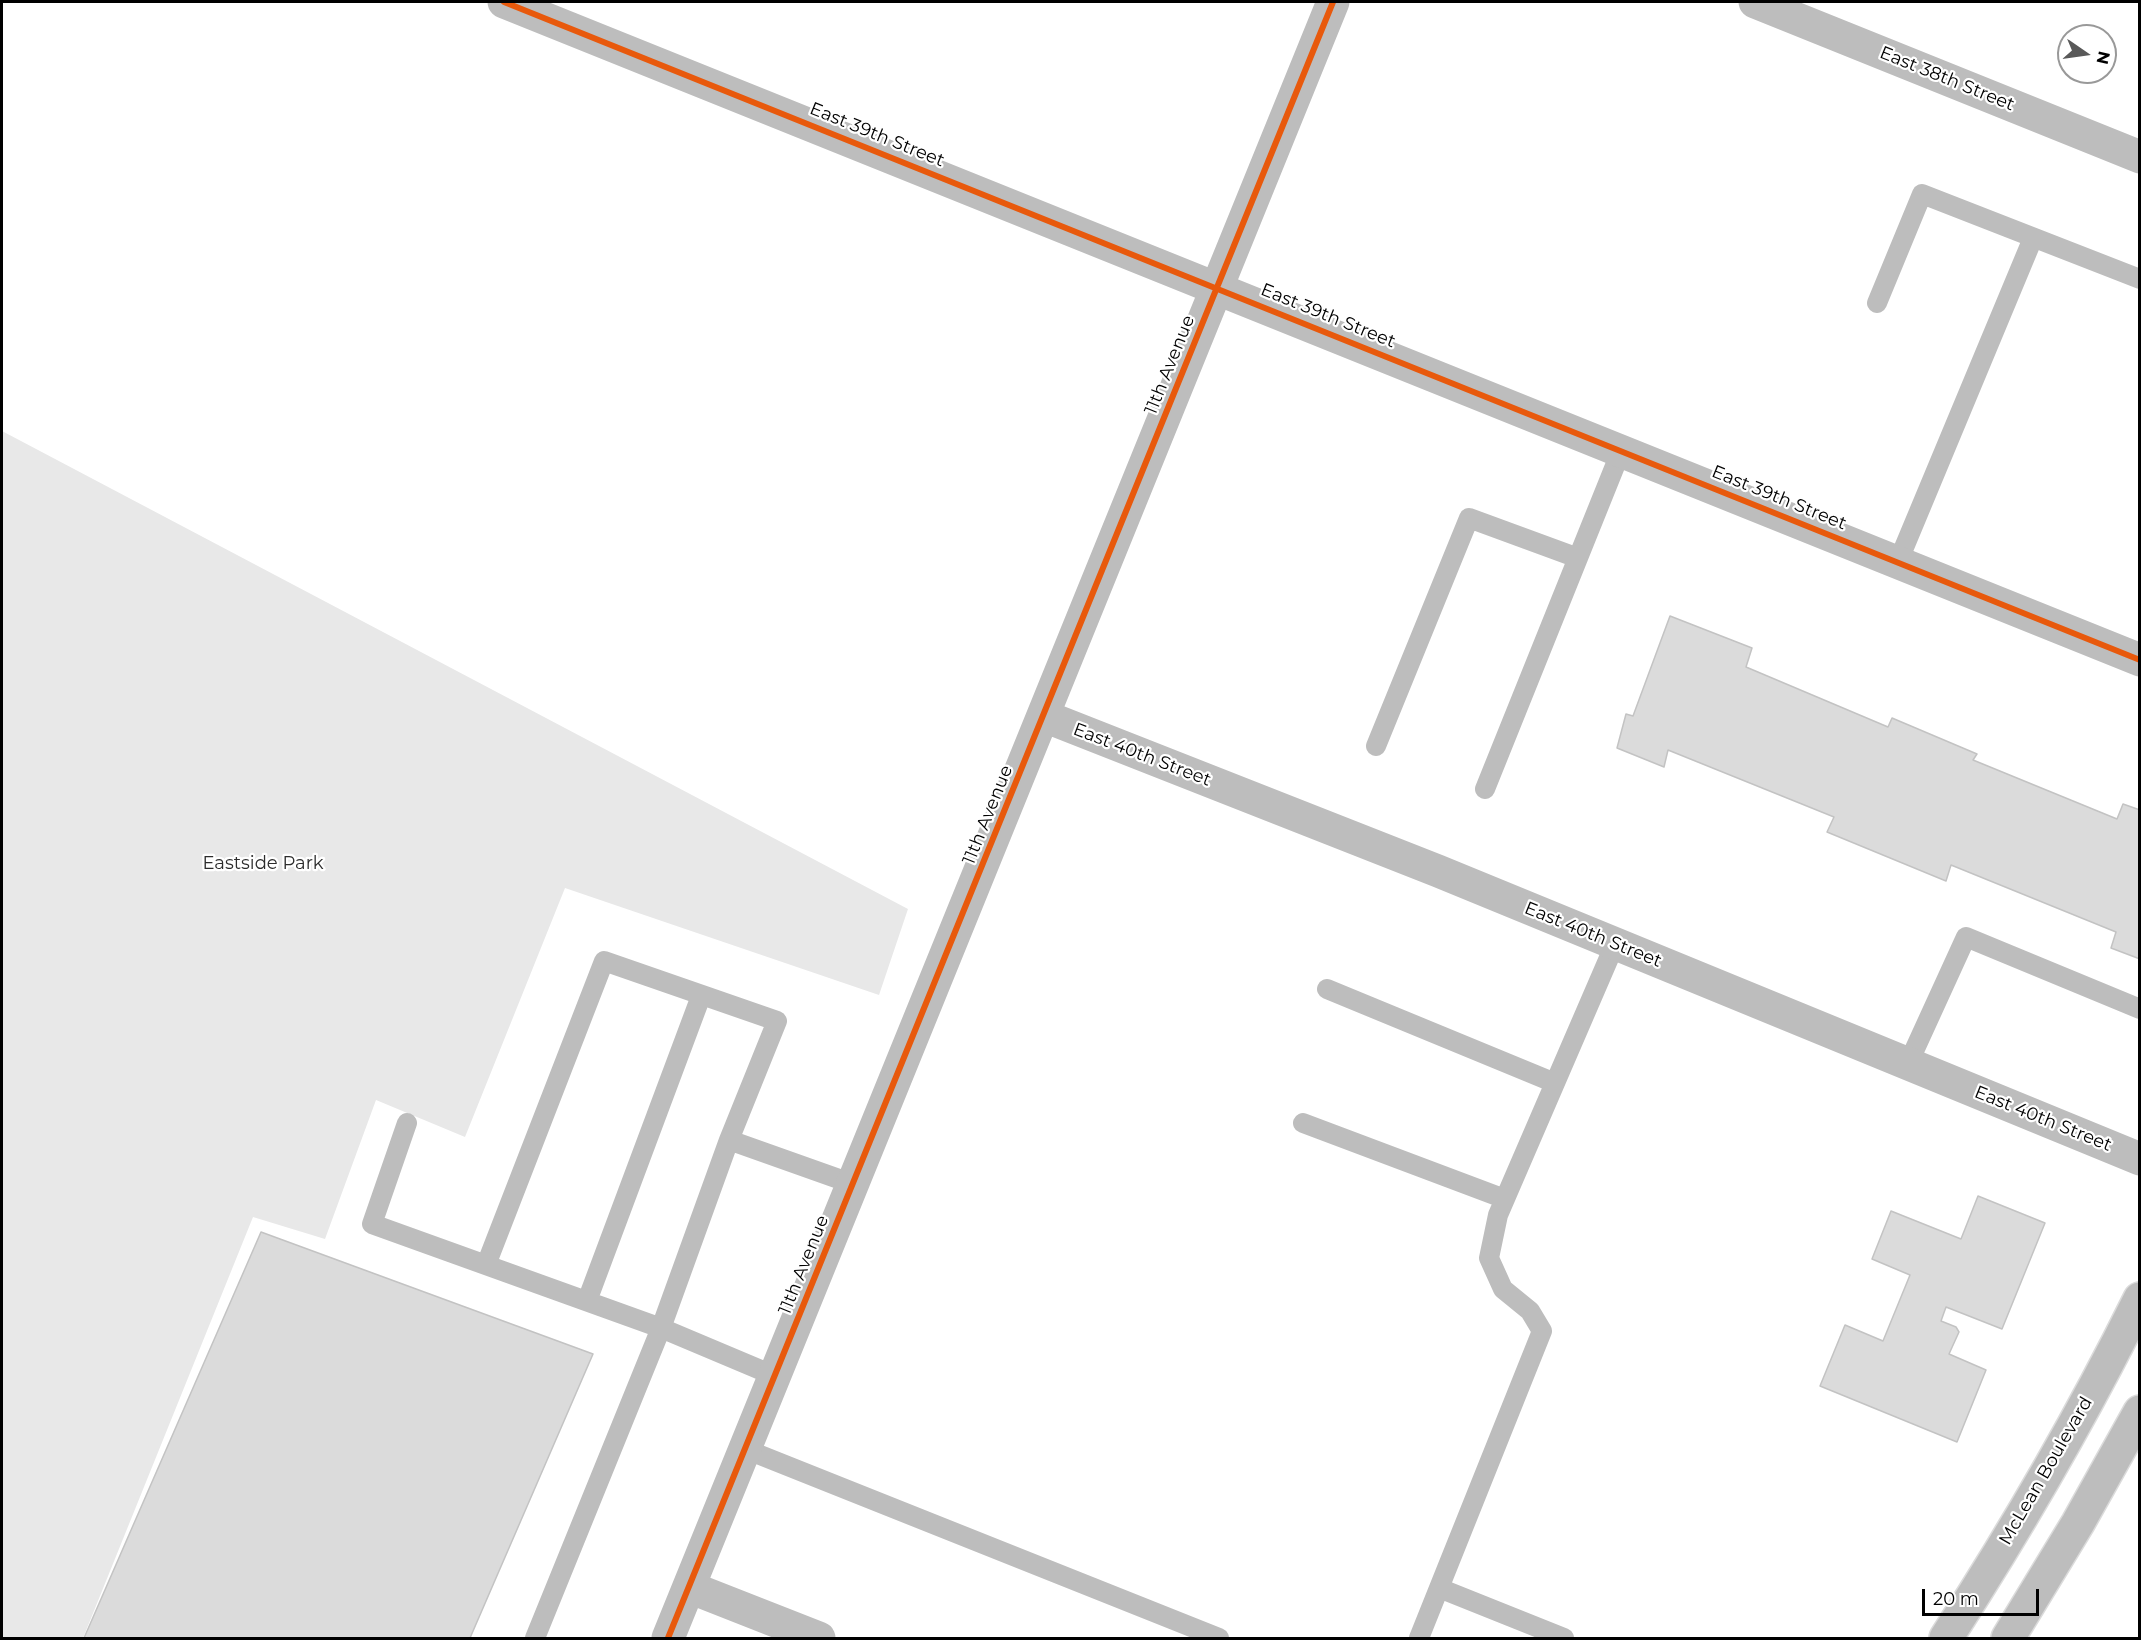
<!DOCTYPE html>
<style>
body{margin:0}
#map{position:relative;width:2141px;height:1640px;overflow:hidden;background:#fff;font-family:Montserrat,sans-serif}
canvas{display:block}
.frame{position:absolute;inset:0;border:3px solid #000;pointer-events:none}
.north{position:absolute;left:2057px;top:24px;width:60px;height:60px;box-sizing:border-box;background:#fff;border:2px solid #999;border-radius:50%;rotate:103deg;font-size:16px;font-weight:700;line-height:24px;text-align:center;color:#000}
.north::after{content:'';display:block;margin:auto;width:21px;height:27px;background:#595959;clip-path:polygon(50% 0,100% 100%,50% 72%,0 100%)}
.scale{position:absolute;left:1922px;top:1589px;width:117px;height:27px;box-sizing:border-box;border:3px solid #000;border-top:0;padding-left:8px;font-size:18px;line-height:21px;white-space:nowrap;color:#000;-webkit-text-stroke:4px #fff;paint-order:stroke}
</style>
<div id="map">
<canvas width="2141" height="1640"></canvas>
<div class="frame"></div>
<div class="north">N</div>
<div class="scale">20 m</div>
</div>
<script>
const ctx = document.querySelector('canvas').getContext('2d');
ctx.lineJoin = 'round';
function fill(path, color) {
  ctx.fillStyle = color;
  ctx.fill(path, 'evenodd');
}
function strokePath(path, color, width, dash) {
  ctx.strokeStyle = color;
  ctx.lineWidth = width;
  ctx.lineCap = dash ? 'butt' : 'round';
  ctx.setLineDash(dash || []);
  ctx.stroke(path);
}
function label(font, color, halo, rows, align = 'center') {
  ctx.font = font + ' Montserrat,sans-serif';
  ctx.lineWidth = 4.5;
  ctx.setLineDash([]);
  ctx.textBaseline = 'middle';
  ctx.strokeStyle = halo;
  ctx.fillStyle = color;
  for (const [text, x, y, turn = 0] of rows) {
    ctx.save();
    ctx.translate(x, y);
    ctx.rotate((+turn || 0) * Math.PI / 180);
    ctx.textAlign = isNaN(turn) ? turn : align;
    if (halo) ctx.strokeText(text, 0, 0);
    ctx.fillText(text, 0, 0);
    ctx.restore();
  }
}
const green = new Path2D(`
 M2,431L908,909L879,995L565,888L465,1137L376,1100L325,1239L253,1217L83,1638H2Z`);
const building = new Path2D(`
 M1670,616L1752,648L1746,667L1888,727L1892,718L1977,754L1973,760L2117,819L2123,804L2140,810V959L2111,948L2116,932L1951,865L1946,881L1827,832L1834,817L1668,750L1664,767L1617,748L1626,714L1633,716Z
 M1978,1196L2045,1223L2002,1329L1946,1307L1941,1321L1956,1327L1959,1332L1949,1354L1986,1370L1957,1442L1820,1386L1845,1325L1883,1341L1910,1275L1872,1259L1891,1211L1961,1239Z
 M261,1232L593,1354L470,1638H84Z`);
const lane = new Path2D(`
 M1877,303L1922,194L2140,279
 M1898,562L2033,238
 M1376,746L1469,518L1578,558
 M1485,789L1621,451
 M1327,989L1555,1083
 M1908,1064L1966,937L2140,1009
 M407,1123L372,1224L661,1328L775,1376
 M1303,1123L1505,1199
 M486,1265L604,961L777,1021L729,1140
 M587,1301L701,996
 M745,1449L1219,1638
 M1439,1588L1564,1638
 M535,1638L661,1328L729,1140L853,1184
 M1419,1638L1542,1331L1530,1311L1503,1289L1489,1258L1498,1215L1615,944`);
const street = new Path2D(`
 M504,2L2140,660
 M1755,2L2140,157
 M1044,716L1438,871L2140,1159
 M689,1587L819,1638
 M668,1638L1333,2`);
const primary = new Path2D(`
 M1946,1638C2016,1530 2082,1416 2140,1299
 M2008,1638L2078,1523L2140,1412`);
const cycleway = new Path2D(`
 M504,2L2140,660
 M668,1638L1333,2`);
const streetNames = [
 ["East 38th Street",1947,79,22],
 ["East 39th Street",877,135,22],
 ["East 39th Street",1328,316,22],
 ["11th Avenue",1170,365,-68],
 ["East 39th Street",1779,498,22],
 ["East 40th Street",1142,755,21],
 ["11th Avenue",988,815,-68],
 ["East 40th Street",1593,935,22],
 ["East 40th Street",2043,1119,22],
 ["11th Avenue",804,1265,-68],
 ["McLean Boulevard",2046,1471,-60]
];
const parkNames = [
 ["Eastside Park",263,864]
];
fill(green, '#e8e8e8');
fill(building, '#dbdbdb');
strokePath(building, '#c3c3c3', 1.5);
strokePath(primary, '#dbdbdb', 36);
strokePath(lane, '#bdbdbd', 20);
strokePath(street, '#bdbdbd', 33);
strokePath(primary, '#bdbdbd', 33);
strokePath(cycleway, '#e8590c', 6);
label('18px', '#000', '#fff', streetNames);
label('18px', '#2c2c2c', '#fff', parkNames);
</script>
